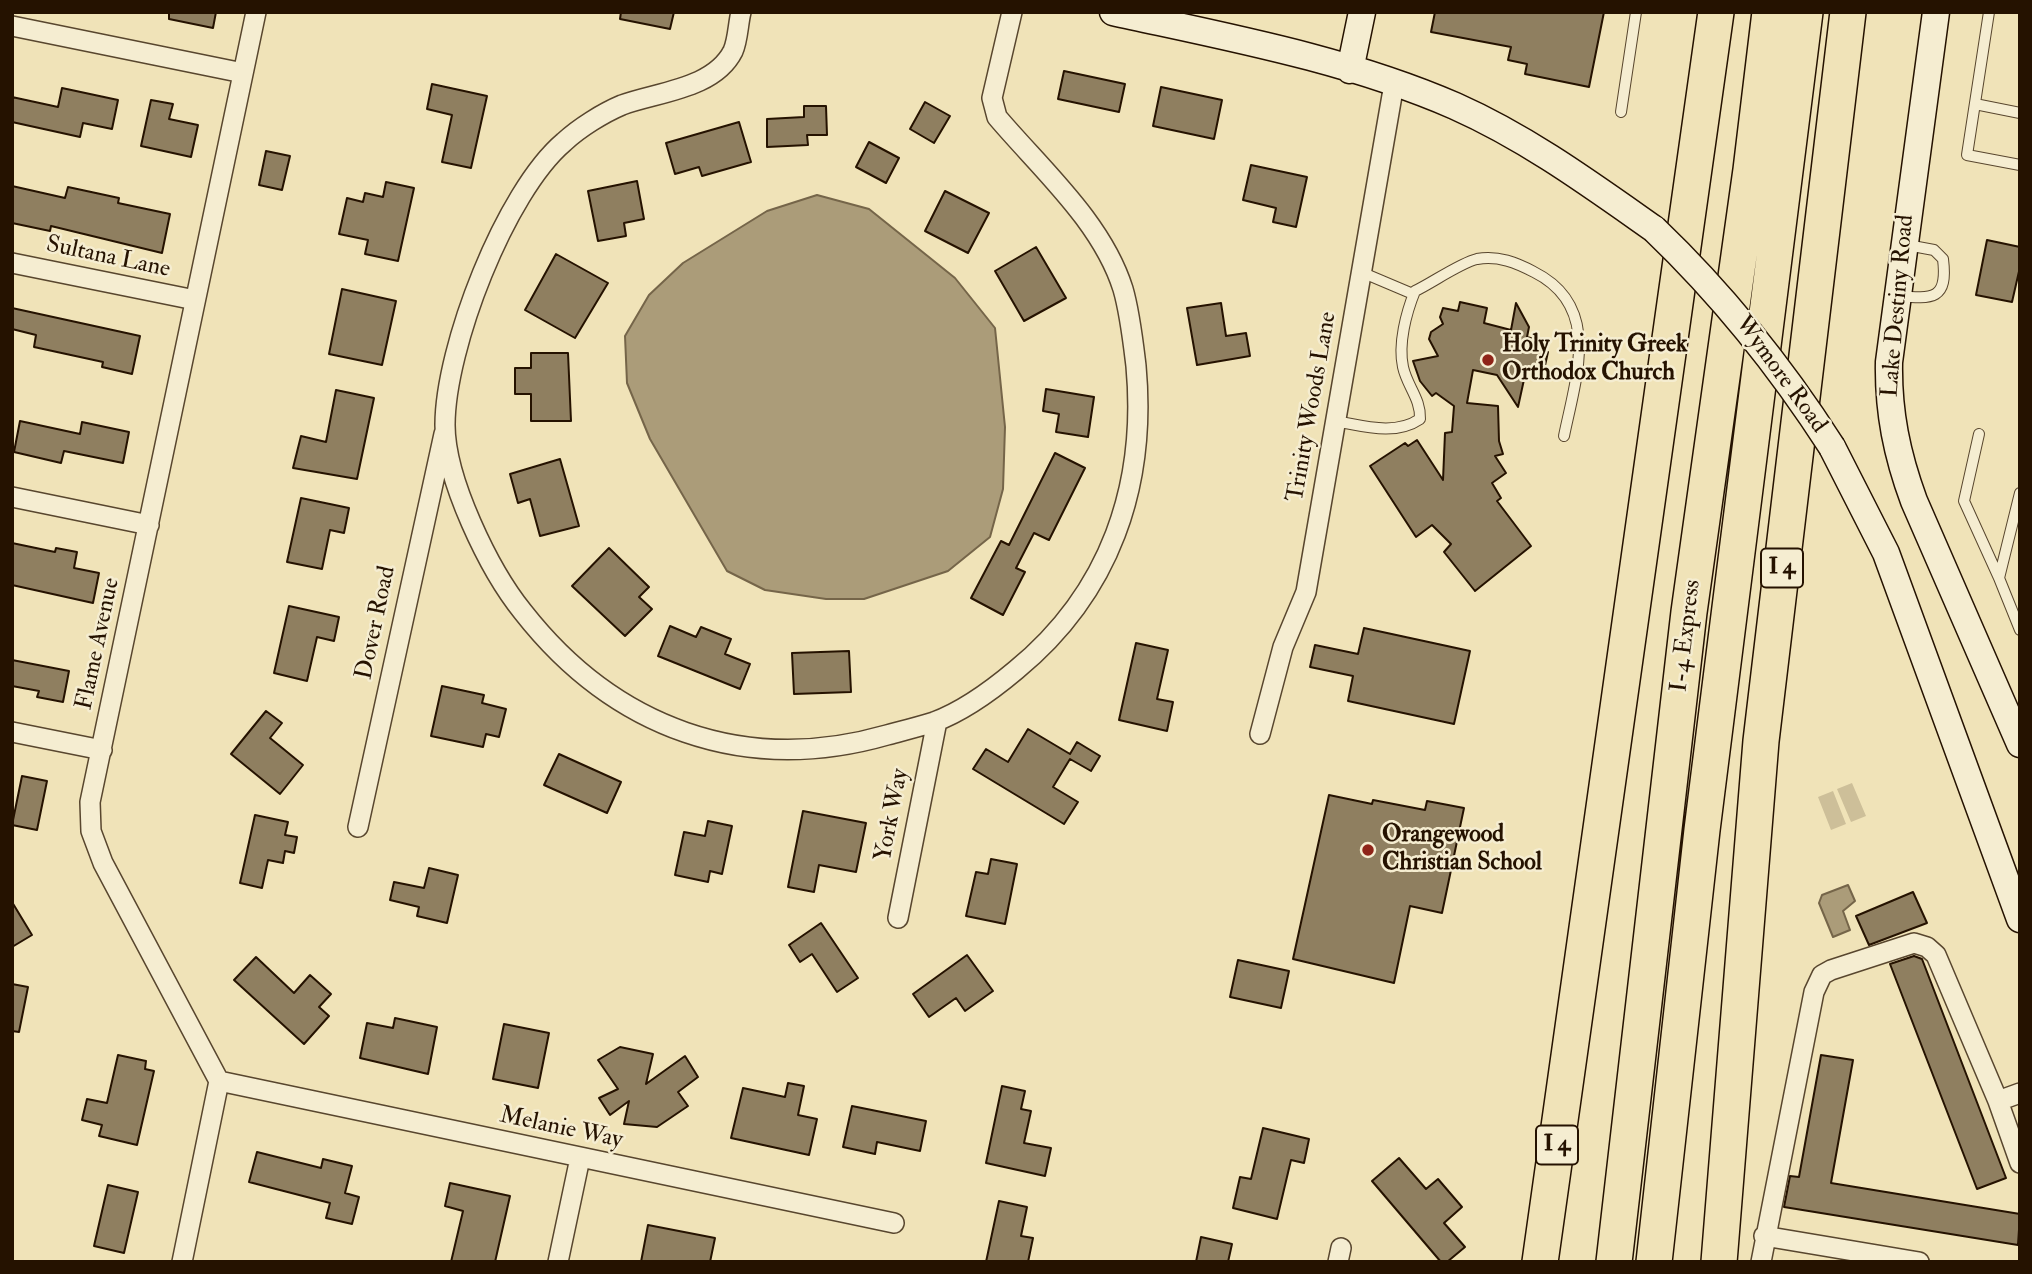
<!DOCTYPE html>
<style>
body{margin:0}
#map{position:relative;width:2032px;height:1274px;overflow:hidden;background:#f0e3b8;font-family:"IM FELL Double Pica",serif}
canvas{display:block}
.frame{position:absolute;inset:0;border:14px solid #251200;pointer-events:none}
</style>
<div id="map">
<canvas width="2032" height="1274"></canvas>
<div class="frame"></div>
</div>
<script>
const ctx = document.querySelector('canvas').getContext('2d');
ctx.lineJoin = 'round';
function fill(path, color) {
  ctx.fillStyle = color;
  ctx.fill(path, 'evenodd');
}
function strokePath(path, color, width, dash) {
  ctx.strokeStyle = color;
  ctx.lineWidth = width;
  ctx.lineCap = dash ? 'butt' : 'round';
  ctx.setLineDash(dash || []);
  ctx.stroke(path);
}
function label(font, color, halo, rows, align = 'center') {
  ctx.font = font + ' "IM FELL Double Pica",serif';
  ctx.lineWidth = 5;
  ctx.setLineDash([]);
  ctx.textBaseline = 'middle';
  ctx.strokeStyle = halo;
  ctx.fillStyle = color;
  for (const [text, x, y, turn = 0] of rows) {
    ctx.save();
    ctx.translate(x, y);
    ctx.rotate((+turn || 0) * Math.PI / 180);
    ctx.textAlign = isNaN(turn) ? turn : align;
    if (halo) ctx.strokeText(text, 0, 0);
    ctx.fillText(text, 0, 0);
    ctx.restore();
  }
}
const green = new Path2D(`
 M1852,783L1866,816L1851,822L1837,789Z
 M1833,791L1846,824L1831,830L1818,797Z`);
const water = new Path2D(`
 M817,195L869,209L955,278L995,328L1005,427L1003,489L990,537L948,571L864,599H826L765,590L727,571L650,439L627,383L625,336L649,295L683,263L767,211Z
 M1848,885L1855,901L1843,911L1850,930L1833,937L1819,903L1822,895Z`);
const building = new Path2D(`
 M169,12H216L213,28L169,19Z
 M621,12H674L670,29L620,19Z
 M1435,12H1604L1589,87L1525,74L1527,64L1508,60L1511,47L1431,32Z
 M1064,71L1125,84L1119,112L1058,99Z
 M432,84L487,96L471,168L442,162L452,115L427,109Z
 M1161,87L1222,100L1214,139L1153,126Z
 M62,88L118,100L112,129L83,123L80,137L12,122V97L58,107Z
 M151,100L173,104L169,119L198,125L191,157L141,146Z
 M925,102L950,116L934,143L910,129Z
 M804,106H826L827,135H807L808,145L767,147V119L804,117Z
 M739,122L751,162L702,176L699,167L675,174L666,143Z
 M869,142L899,158L886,183L856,167Z
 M266,151L290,156L282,190L259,185Z
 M1251,165L1307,177L1296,227L1273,222L1276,208L1243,200Z
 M637,181L644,219L624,223L626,236L598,241L588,191Z
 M386,182L414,188L398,261L365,254L368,240L339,234L347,198L363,202L365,193L383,197Z
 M12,186L65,198L68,187L119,198L118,203L170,214L162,253L51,226L50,231L12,223Z
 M945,191L989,213L968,253L925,231Z
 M1987,240L2020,247V267L2012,302L1976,295Z
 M1036,247L1066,298L1024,321L995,271Z
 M556,254L608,283L575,338L525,310Z
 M342,289L396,301L382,365L329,354Z
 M1460,302L1487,308L1484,323L1511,330L1516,303L1529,327L1527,337L1534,339L1536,349L1548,352L1544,370L1532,367L1525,375L1518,407L1497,375L1473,370L1467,403L1498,406L1499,441L1503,454L1495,456L1506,473L1492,483L1501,498L1497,501L1531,546L1475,591L1444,552L1451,544L1432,525L1416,537L1370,466L1405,443L1408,446L1417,440L1443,480L1445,433L1452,432L1454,406L1436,393L1432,396L1420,381L1413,361L1438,356L1429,339L1431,332L1443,324L1440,317L1443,308L1458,311Z
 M1221,303L1226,336L1246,333L1250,356L1197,365L1187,308Z
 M12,308L140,336L132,374L102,367L103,362L34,347L36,335L12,329Z
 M531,353H568L571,421H531V394H515V368H531Z
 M1046,389L1094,397L1088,437L1056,432L1059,414L1043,411Z
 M336,390L374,398L357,479L293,468L301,436L326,442Z
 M20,421L80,434L82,422L129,432L123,463L64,451L61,463L14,452Z
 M1055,453L1085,468L1049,540L1034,533L1016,568L1025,572L1003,615L971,598L1001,541L1009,545Z
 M560,459L579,526L540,536L530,499L518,503L510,474Z
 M301,498L349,508L344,533L330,530L322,569L287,562Z
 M12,543L55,552L56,548L77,552L74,568L99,573L93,603L12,585Z
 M609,548L649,587L639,597L652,609L625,636L572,586Z
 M289,606L339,617L334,641L317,637L307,681L274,673Z
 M670,626L696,637L701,627L731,639L725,654L750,664L740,689L658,656Z
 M1364,628L1470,651L1454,724L1348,701L1353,676L1310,667L1315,645L1358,654Z
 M1136,643L1168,650L1157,699L1173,702L1167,731L1119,720Z
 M849,651L851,692L794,694L792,653Z
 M12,660L69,671L63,702L37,697L39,691L12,686Z
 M442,686L484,695L482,703L506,709L499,737L486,734L483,747L431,736Z
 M266,711L282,723L270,738L303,765L280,794L231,754Z
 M1028,729L1070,754L1077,742L1100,756L1091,771L1070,759L1053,787L1078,802L1064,824L973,769L986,749L1008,762Z
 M559,754L621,782L607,813L544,785Z
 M22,776L47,781L37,830L12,825Z
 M1329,795L1372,804L1373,800L1425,810L1427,801L1464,808L1442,913L1410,906L1394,983L1293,959Z
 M803,811L866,823L856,872L819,865L814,892L788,887Z
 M255,815L288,822L285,835L297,837L294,853L285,851L283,863L268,860L262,888L240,883Z
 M708,821L732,826L722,874L710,871L708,882L675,875L684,832L705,836Z
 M991,859L1017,864L1005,924L966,916L976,872L988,874Z
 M429,868L458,875L447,923L417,916L419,907L390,900L394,882L424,888Z
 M1913,892L1927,923L1869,945L1856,916Z
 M12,902L32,935L12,947Z
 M821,923L858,978L837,992L812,954L800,962L789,945Z
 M967,955L993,991L965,1011L956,998L929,1017L913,994Z
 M1914,956L1922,959L2006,1178L1977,1189L1890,964Z
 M256,957L294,993L310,975L331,994L319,1007L329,1016L304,1044L234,980Z
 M1238,960L1289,971L1281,1008L1230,997Z
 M12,984L28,987L19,1032L12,1031Z
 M395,1018L437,1027L428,1074L360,1058L367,1023L393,1028Z
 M504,1024L549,1033L538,1088L493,1079Z
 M620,1047L653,1054L646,1084L685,1056L698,1077L678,1092L688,1106L657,1127L624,1124L629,1101L610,1115L599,1098L618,1089L598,1060Z
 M118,1055L146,1061L145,1069L154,1071L137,1145L99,1136L102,1125L82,1120L87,1099L107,1103Z
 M1821,1055L1853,1060L1831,1183L2020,1214L2018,1245L1784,1207L1790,1176L1799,1177Z
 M788,1083L804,1086L798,1115L817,1119L809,1155L731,1138L743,1088L785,1097Z
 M1002,1086L1025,1091L1021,1109L1031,1111L1024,1143L1051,1148L1045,1176L986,1163Z
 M852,1106L926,1121L920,1151L877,1142L875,1154L843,1147Z
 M1263,1128L1309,1139L1304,1163L1291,1160L1277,1219L1233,1208L1240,1177L1251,1179Z
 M257,1152L321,1168L323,1159L352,1166L345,1193L359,1197L352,1224L326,1218L330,1203L249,1182Z
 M1399,1158L1426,1189L1438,1179L1462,1207L1444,1223L1465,1247L1447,1262H1441L1372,1181Z
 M450,1183L510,1196L495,1262H451L463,1211L445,1206Z
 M108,1185L138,1192L124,1253L94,1246Z
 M999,1201L1027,1207L1021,1236L1033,1238L1028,1262H986Z
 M648,1225L715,1238L710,1262H641Z
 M1201,1237L1232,1244L1228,1262H1196Z`);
const lane = new Path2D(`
 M1989,12L1967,155L2020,165
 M1975,104L2020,113
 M1621,112L1636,12
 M1361,272L1413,294
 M1898,296C1933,299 1948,300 1943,259L1934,250L1907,245
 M1335,421C1364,426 1395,436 1420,419C1421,399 1407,386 1403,367C1398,344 1406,313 1415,291C1432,283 1460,263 1477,259C1498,255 1517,263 1534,272C1602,306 1576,377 1564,436
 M1979,434L1964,501L1999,578
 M2020,493L1999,578L2020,630`);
const street = new Path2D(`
 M741,12C738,24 738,40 733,51C714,89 657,92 622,105C603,113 579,128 564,142C505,192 445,348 445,425C445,479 489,570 523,612C614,728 744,776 887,735C902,731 918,727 934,722C964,711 991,691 1016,670C1110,593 1147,486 1136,366C1133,341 1130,313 1123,289C1102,222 1041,169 997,117L992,98L1012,12
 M12,26L243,73
 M12,263L195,300
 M12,497L149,525
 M12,732L102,750
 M1260,734L1283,647L1306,592L1394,84
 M358,827L444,434
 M898,918L937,721
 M219,1081L894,1223
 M1998,1101L2020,1093
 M1764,1236L1919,1262
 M182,1262L219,1081L103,863L91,831L90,802L256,12
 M558,1262L580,1158
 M1338,1262L1341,1248
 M1761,1262L1814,992L1822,975L1831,970L1914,943L1927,947L1936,955L1998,1101L2020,1163`);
const secondary = new Path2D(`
 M1113,12C1227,37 1347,59 1455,106C1527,138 1590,184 1654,229
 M1936,12L1889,362C1888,412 1897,455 1914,501L2020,744
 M1350,70L1362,12
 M1832,447L1886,553L2020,919`);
const highway = new Path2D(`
 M1540,1262L1716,12
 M1614,1262L1689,612L1751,170L1770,12
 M1654,1262L1702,830L1805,12
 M1719,1262L1761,741L1848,12`);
const secondaryBridge = new Path2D(`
 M1654,229C1723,295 1780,366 1832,447`);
const markers = [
 [1488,360,7,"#8f2418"],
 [1368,850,7,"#8f2418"]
];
const shields = [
 [1782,568,42],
 [1557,1145,42]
];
const shieldNames = [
 ["I 4",1782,568],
 ["I 4",1557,1145]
];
const streetNames = [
 ["Sultana Lane",108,258,12],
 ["Lake Destiny Road",1899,306,-85],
 ["Wymore Road",1780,375,54],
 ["Trinity Woods Lane",1313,407,-80],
 ["Dover Road",377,623,-78],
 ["I-4 Express",1687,636,-83],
 ["Flame Avenue",99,644,-78],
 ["York Way",893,815,-79],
 ["Melanie Way",561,1129,12]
];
const poiNames = [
 ["Holy Trinity Greek",1502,346],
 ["Orthodox Church",1502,374],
 ["Orangewood",1382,836],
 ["Christian School",1382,864]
];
fill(green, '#cdbf99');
fill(water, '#ab9c79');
strokePath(water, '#756549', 2);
fill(building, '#8f7f60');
strokePath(building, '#251200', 2);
strokePath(lane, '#58462e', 12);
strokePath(street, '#58462e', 22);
strokePath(secondary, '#251200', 29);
strokePath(highway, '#251200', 38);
strokePath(lane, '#f5edd1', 10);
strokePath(street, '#f5edd1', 19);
strokePath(secondary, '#f5edd1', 26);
strokePath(highway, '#f0e3b8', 35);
strokePath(secondaryBridge, '#251200', 29, []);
strokePath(secondaryBridge, '#f5edd1', 26);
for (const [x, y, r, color] of markers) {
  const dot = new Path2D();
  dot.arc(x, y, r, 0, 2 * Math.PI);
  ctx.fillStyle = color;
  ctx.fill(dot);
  strokePath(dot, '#f5edd1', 2.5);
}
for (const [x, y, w] of shields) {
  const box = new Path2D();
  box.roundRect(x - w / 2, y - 19.5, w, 39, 5);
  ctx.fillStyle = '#f5edd1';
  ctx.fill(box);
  strokePath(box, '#251200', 2);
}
label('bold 23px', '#251200', null, shieldNames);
label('24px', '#251200', '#f5edd1', streetNames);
label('bold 24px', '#251200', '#f5edd1', poiNames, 'left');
</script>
